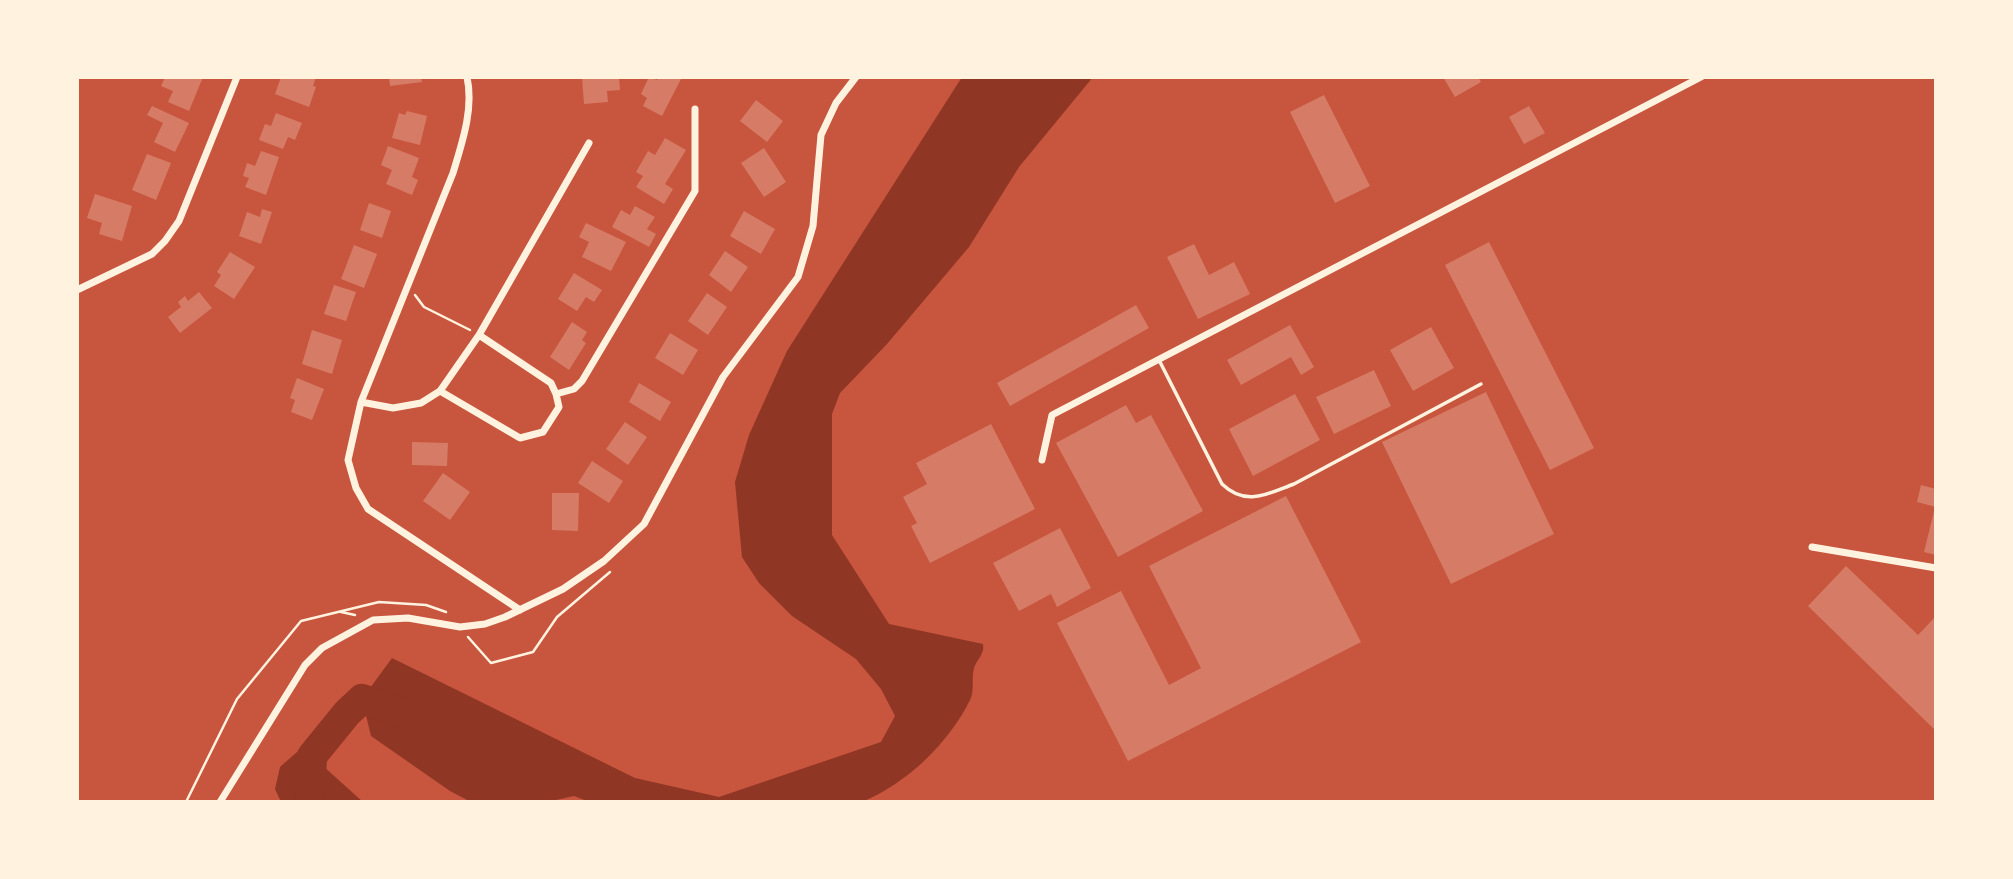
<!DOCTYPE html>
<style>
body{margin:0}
#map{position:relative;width:2013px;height:879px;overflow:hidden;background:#c8553d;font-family:Georgia,serif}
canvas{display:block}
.frame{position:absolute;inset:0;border:79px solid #fff3e0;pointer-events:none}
</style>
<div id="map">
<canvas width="2013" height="879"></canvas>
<div class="frame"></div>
</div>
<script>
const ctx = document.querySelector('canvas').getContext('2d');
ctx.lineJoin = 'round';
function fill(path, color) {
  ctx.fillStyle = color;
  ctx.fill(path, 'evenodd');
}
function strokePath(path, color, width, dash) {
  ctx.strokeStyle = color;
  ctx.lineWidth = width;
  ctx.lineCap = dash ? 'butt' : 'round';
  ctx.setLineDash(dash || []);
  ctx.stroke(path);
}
const water = new Path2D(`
 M962,77H1093L1019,167L969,247L887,344L840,393L832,414V535L889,624L983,644C985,654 977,659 974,668C971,679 975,689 970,700C949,743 906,784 862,802H590L574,796L547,802H471L450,791L371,736L362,699L392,658L635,778L719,797L881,742L895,716L881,689L856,659L792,616L759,583L742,557L735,482L749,435L787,351Z
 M297,752L312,756L363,802H281L275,789L280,767Z`);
const river = new Path2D(`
 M310,802L312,756L347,713L362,699L402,713`);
const building = new Path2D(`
 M165,77H203L189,111L168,102L173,91L161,86Z
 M281,77H316L313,86L316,87L309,107L275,94Z
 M389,77H421L422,82L390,86Z
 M582,77H619L620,90L607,91L608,102L584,104Z
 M649,77L657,80L659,77H682L662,116L643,106L647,98L641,94Z
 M1443,77H1478L1481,82L1455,97Z
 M1324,95L1370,186L1335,203L1290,112Z
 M756,100L783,121L767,142L740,121Z
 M152,106L189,123L175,152L154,142L163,123L147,115Z
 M1529,106L1545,133L1524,144L1509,117Z
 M407,111L427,116L420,145L392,138L399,113L405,115Z
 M276,113L302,123L295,140L288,137L283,149L259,140L265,124L271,126Z
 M665,138L686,150L665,184L673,189L664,204L636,187L643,176L636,172L648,151L655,155Z
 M388,146L419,158L412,177L418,180L412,195L386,184L392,170L381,165Z
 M764,148L786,182L764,197L741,163Z
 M261,151L279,157L266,195L245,187L249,178L243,176L247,163L255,166Z
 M147,154L171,163L156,200L132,190Z
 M95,194L132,206L122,241L99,234L102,223L87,218Z
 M369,203L391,211L382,238L360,230Z
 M635,206L655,217L647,229L656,234L649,247L612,227L621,210L630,215Z
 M262,209L272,212L261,244L239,236L247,212L260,217Z
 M744,211L775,229L761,254L730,236Z
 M586,223L626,242L611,271L582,257L589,242L579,237Z
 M1489,242L1594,448L1550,470L1445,265Z
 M1194,244L1209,275L1234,262L1250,294L1198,319L1167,257Z
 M354,245L377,254L364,288L341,279Z
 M725,251L748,267L731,292L709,275Z
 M230,252L255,267L234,299L214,286L221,275L217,272Z
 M574,273L602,290L594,302L586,297L577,311L558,299Z
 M334,285L356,292L346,321L324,314Z
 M199,292L212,308L180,333L168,317L181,307L178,302L185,296L188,301Z
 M707,293L727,307L708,335L688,321Z
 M1136,305L1149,328L1010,406L997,383Z
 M572,322L587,332L582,340L586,343L569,370L550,357Z
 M1290,325L1314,367L1301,375L1291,357L1241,385L1227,360Z
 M1431,327L1454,368L1413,391L1390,350Z
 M312,330L342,340L332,374L302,364Z
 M670,333L698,350L683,375L655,358Z
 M1374,370L1391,406L1334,434L1316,397Z
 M297,378L324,389L312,420L291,412L295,400L290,398Z
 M639,383L671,402L660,421L629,402Z
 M1486,392L1554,534L1451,584L1382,442Z
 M1295,394L1320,440L1253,476L1229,429Z
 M1126,405L1136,423L1151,415L1203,511L1118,557L1056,443Z
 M625,422L647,437L628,465L606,449Z
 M991,424L1035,509L930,563L911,526L917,523L903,497L927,484L916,463Z
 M412,442L448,443L447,466L412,465Z
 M592,461L623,481L609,503L578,483Z
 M443,473L470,492L450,520L423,501Z
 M1921,485L1936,489V507L1917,502Z
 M552,493H579L578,531L552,530Z
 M1286,496L1361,642L1128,761L1057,623L1121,591L1169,685L1201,668L1149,566Z
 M1935,507H1936V555L1924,552Z
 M1060,528L1091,588L1057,607L1051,594L1019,611L993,563Z
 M1846,566L1918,635L1936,616V731L1808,606Z`);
const path = new Path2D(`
 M415,295L424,307L470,330
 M341,612L355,615
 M468,637L491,663L533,652L557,617L610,572
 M186,802L237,699L301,621L379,602L426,605L446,612`);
const service = new Path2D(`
 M1159,360L1222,484C1246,507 1267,494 1294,484L1481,384`);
const minor = new Path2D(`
 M467,77C474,109 462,143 453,173L361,402L348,460L356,488L368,509L520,610
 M77,290L152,254L165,241L179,221L237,77
 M479,335L551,383L556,394L574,389L582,381L695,191V109
 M440,391L520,438L543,432L559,407L556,394
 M361,402L393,408L421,403L440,391L479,335L589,143
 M1042,460L1052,415L1701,77
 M1812,547L1936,568
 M220,802L305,665L322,648L373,620L408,618L460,627L485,624L505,617L563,589L604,561L644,524L723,377L798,277L813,226L821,135L836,103L856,77`);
fill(water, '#8f3625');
strokePath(river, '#8f3625', 30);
fill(building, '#d67c66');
strokePath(path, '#fff3e0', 2.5);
strokePath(service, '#fff3e0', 3.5);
strokePath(minor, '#fff3e0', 7);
</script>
